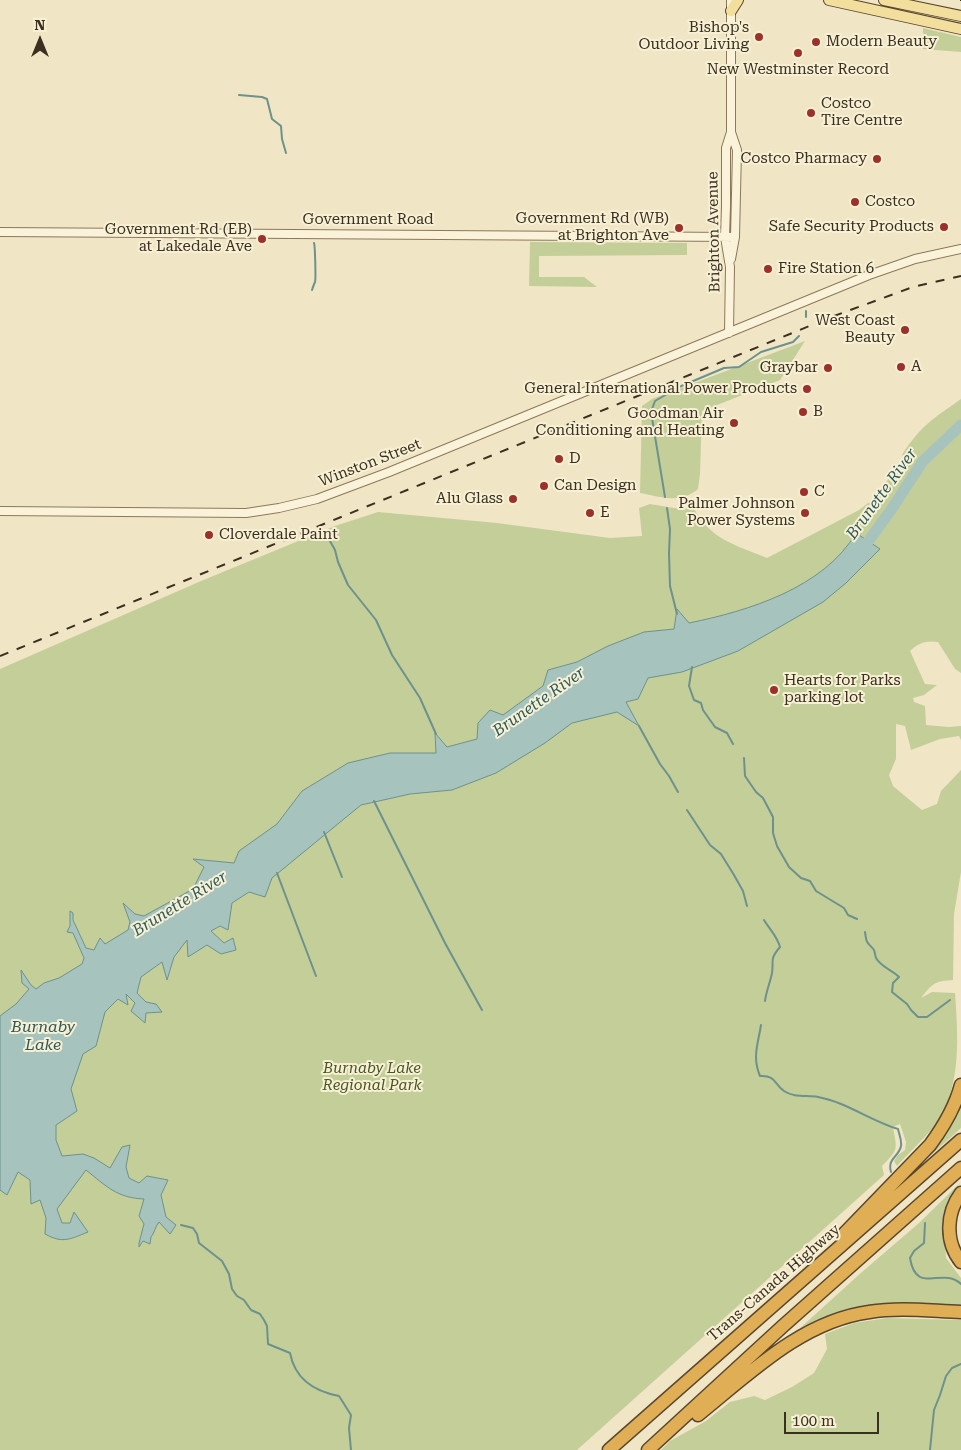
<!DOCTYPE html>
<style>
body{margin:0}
#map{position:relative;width:961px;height:1450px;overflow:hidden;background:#f0e6c5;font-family:"Roboto Serif",serif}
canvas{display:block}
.north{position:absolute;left:15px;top:15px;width:50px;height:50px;-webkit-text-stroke:4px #f7f0d5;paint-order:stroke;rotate:0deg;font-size:14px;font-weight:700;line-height:20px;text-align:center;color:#3b2f1f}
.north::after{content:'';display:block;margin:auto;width:18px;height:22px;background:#3b2f1f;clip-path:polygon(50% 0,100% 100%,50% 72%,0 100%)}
.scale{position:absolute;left:784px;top:1412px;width:95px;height:22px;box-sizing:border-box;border:2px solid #3b2f1f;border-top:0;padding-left:6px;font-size:15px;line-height:18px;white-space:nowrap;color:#3b2f1f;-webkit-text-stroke:4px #f7f0d5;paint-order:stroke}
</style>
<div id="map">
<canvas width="961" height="1450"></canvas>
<div class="north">N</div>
<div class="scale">100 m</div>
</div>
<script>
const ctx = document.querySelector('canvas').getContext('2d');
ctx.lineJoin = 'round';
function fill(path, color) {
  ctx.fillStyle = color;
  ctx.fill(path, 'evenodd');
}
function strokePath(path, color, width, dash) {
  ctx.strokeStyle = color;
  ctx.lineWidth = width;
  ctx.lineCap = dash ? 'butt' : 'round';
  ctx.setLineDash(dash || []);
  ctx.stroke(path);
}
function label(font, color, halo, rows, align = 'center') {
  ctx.font = font + ' "Roboto Serif",serif';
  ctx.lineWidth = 4;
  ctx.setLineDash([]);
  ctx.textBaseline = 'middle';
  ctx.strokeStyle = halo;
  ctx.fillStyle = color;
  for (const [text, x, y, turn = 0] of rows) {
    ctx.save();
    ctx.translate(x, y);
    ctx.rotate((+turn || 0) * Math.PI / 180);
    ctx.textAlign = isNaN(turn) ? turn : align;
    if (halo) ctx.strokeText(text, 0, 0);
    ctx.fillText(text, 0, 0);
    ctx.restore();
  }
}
const green = new Path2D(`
 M923,28L961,37V52L923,49Z
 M530,242L687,243V255L539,256V277H584L597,287L529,286Z
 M805,341L780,380L702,411L700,474L698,489C680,504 661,497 640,493L642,406L652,399Z
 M961,399V673L955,669L938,642C926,640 918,643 910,651L925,684L937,685L924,695L913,698L914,702L925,706L926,725L949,727L961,726V740L959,736L940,739L911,750L905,726L896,724V759L889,775L893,786L922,810L937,804L941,791L961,770V872L954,914L953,980C934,981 932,984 921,998L932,992L955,993C958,1036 961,1078 941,1117C929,1135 911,1150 897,1166L894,1161L898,1155L905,1150L906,1142L900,1124L893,1127C897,1150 899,1149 882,1166L884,1175L577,1450H0V669L201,581L335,526L378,512L497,523L610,538L642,536L639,508L650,504L674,508L694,509C713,541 734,544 767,558L859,510L875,498L904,457L902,455C920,426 934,418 961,399Z
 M961,1103V1128L929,1157L947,1132Z
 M961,1182L952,1194L944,1224L946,1258L961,1278V1309L880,1308L788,1339L862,1272L919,1223Z
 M887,1318L961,1320V1450H661L670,1441L706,1421L730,1402L754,1396L765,1400L792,1387L814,1373L827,1349L825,1334L854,1323Z`);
const water = new Path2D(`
 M856,533L880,549L846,583L823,602L738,651L682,672L648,678L638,699L626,702L639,726L617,712L572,723L545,743L496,773L452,790L410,794L361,805L272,878L265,897L249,892L232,903L228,930L220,926L211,931L224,943L233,938L236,950L221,954L207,945L188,957L187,940L174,957L167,980L162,962L141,977L137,993L146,1002L156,1004L162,1012L146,1013L145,1023L131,1011L135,1003L126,994L128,1005L118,999L105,1012L96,1046L83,1054L71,1089L77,1111L56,1125V1140L62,1156L83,1154L94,1158L110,1168L122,1147L130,1145L126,1167L129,1178L139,1183L147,1176L168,1180L161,1195L166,1217L176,1225L170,1234L159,1222C155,1227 155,1232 151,1237L150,1244L143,1241L139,1247V1243L144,1224L139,1216L144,1199C117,1198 106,1186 86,1170L57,1209L62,1223H70L74,1212L88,1232C70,1239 63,1244 45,1234L46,1218L40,1200L31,1204L30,1180L18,1172L7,1195L0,1190V1016L16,1004L29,989L22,983L21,970L31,985L36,989L44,983L59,978L82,964L84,958L73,933L67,932L70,926V911L73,913V920L86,948L94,950L100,938L105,944L128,930L130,922L123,903L135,914L144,916L193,889L204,867L193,859L234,863L239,851L277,824L302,791L348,763L390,753H436L435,733L447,747L477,739L478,723L490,710L503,715L543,686L548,670L577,662L608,646L644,632L674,629L677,609L689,623C748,611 824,588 856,533Z`);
const stream = new Path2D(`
 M239,95L262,97L267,99L272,119L281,126L282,139L286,153
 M312,290C313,287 314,284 315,282C316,279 315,245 314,243
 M806,317V311
 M665,497L651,412L655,401L679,387L724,368L739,367L761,352L793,342L799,336
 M667,508L670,529L669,553L670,586L677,614
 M325,532L335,550L338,562L348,585L376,620L392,655L420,698L436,734
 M692,667L689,686L694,700L701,703L703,710L715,727L727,733L733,744
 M639,726L660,764L669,776L678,792
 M744,758L745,776L756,792L763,798L773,817V833L777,846L789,867L801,878L810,881L816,891L844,908L848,915L857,919
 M374,801L445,943L482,1010
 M687,810L710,845L721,854L734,875L743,891L747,906
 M324,832L342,877
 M277,873L316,976
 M764,920C770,930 777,936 780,947C769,960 774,960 772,973C770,983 766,992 765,1001
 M865,932C867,946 867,941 874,950C875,953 875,955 876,958C881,967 892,970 899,977L893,983L892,992L907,1004L911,1010L918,1017H927L950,1000
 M761,1025C758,1044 752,1057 760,1076C776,1075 774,1084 784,1091C794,1098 807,1095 818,1097C846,1102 871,1121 898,1129C899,1134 902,1140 901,1146C899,1157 887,1158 891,1172
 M925,1223L924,1243L914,1251L910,1258C916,1296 943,1266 961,1284
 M181,1225L193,1228L197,1234L199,1243L222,1261L229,1274L232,1289L237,1296L244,1300L251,1310L260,1314L264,1320L267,1326L268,1344L290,1353C295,1379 313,1391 339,1396L351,1415L349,1428L351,1450
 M930,1450L934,1410L940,1395L946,1376L952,1368L961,1364`);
const river = new Path2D(`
 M859,554L891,510L923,461L961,425`);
const tertiary = new Path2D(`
 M731,132L737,150L735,237L731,259
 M0,232L735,237
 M729,333L730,267L725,237L726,206V148L731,132V0
 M0,511L246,513L279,508L317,499L389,472L869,275L915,259L961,249`);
const primary = new Path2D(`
 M829,0L961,29
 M884,0L961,16
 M731,11L738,0`);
const motorway = new Path2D(`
 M961,1193C946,1213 945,1242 961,1262
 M842,1236L930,1145C944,1126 955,1108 961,1085
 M698,1415C749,1374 802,1321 869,1312C900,1307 930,1311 961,1312
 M609,1450L961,1140
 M648,1450L783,1326L961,1168`);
const rail = new Path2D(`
 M960,0H961
 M0,656L834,316L913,287L961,276`);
const markers = [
 [759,37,5,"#9c3129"],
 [816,42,5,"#9c3129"],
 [798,53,5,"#9c3129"],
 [811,113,5,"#9c3129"],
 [877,159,5,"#9c3129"],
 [855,202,5,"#9c3129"],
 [944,227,5,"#9c3129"],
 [679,228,5,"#9c3129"],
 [262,239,5,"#9c3129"],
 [768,269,5,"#9c3129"],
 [905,330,5,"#9c3129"],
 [901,367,5,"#9c3129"],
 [828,368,5,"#9c3129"],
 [807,389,5,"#9c3129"],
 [803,412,5,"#9c3129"],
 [734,423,5,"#9c3129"],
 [559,459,5,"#9c3129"],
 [544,486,5,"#9c3129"],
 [804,492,5,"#9c3129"],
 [513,499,5,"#9c3129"],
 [590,513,5,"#9c3129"],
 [805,513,5,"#9c3129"],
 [209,535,5,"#9c3129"],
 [774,690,5,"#9c3129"]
];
const poiNames = [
 ["Bishop's",749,28,"right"],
 ["Outdoor Living",749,45,"right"],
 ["Modern Beauty",826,42],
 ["New Westminster Record",798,70,"center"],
 ["Costco",821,104],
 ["Tire Centre",821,121],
 ["Costco Pharmacy",867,159,"right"],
 ["Costco",865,202],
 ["Government Rd (WB)",669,219,"right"],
 ["at Brighton Ave",669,236,"right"],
 ["Safe Security Products",934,227,"right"],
 ["Government Rd (EB)",252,230,"right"],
 ["at Lakedale Ave",252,247,"right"],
 ["Fire Station 6",778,269],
 ["West Coast",895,321,"right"],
 ["Beauty",895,338,"right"],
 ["A",911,367],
 ["Graybar",818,368,"right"],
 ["General International Power Products",797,389,"right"],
 ["B",813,412],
 ["Goodman Air",724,414,"right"],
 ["Conditioning and Heating",724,431,"right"],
 ["D",569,459],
 ["Can Design",554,486],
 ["C",814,492],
 ["Alu Glass",503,499,"right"],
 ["Palmer Johnson",795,504,"right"],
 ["Power Systems",795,521,"right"],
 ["E",600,513],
 ["Cloverdale Paint",219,535],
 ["Hearts for Parks",784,681],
 ["parking lot",784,698]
];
const streetNames = [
 ["Government Road",368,220],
 ["Brighton Avenue",714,232,-91],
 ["Winston Street",370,463,-21],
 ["Trans-Canada Highway",774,1283,-41]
];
const parkNames = [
 ["Burnaby Lake",372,1069],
 ["Regional Park",372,1086]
];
const waterNames = [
 ["Brunette River",882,494,-54],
 ["Brunette River",539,702,-35],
 ["Brunette River",180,904,-32],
 ["Burnaby",43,1027],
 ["Lake",43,1045]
];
fill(green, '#c4ce99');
fill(water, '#a7c3bd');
strokePath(water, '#6d928c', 1);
strokePath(stream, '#6d928c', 2);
strokePath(river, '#a7c3bd', 11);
strokePath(tertiary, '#8b785b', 10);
strokePath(primary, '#59462f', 12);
strokePath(motorway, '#59462f', 15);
strokePath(tertiary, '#faf3d9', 8);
strokePath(primary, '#f3df9d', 10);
strokePath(motorway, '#e0ae55', 12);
strokePath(rail, '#3b2f1f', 2, [9, 9]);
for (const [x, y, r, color] of markers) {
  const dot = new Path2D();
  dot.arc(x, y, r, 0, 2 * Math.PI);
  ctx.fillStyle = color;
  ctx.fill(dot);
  strokePath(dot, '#f7f0d5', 2);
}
label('15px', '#3b2f1f', '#f7f0d5', poiNames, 'left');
label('15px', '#3b2f1f', '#f7f0d5', streetNames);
label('italic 15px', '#475825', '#f7f0d5', parkNames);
label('italic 16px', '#2e5a5b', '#f7f0d5', waterNames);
</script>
